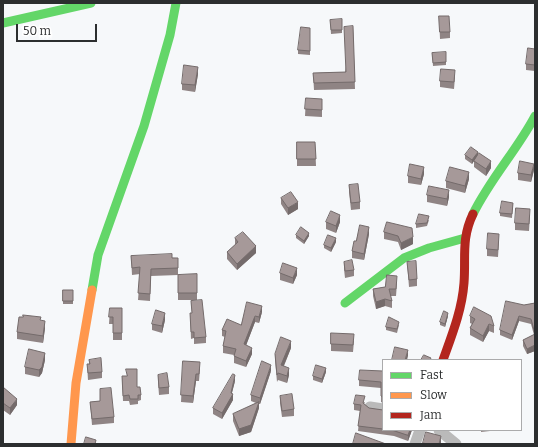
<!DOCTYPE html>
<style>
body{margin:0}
#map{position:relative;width:538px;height:447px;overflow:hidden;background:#f6f8fa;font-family:Bitter,serif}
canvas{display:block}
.frame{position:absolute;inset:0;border:4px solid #2c2e2f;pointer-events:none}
.legend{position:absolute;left:382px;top:359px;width:140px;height:72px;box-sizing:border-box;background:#fff;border:1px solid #ababac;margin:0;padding:5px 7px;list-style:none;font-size:12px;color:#2c2e2f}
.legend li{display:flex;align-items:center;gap:8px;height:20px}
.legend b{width:20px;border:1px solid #ababac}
.scale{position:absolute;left:16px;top:24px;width:81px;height:18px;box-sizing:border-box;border:2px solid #2c2e2f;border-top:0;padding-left:5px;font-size:12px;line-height:14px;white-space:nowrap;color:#2c2e2f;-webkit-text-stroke:3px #fff;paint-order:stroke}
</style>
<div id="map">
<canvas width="538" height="447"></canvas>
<div class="frame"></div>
<ul class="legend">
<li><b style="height:5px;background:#63d668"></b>Fast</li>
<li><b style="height:5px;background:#ff974d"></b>Slow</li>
<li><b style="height:5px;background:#b3261e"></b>Jam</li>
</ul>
<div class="scale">50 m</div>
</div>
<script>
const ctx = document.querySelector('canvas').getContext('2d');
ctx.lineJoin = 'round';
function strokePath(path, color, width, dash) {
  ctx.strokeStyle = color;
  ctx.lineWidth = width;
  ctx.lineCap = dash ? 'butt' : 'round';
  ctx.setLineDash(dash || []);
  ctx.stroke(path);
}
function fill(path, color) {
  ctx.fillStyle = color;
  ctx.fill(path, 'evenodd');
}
const street = new Path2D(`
 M370,407L383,409
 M439,430L456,444
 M415,444L420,430`);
const fast = new Path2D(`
 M3,23L91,3
 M473,214C490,179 517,150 535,116
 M92,290L98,255L144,126L170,35L176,3
 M345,303L404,258L429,248L465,238`);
const slow = new Path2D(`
 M71,444L76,383L92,290`);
const jam = new Path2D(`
 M443,360C452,335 462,310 464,283C466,257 461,239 473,214`);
const wall = new Path2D(`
 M439,16L450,32V38L440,39Z
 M330,20L342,30V33L331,34Z
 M353,26L355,89L314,90L313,73L345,72Z
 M310,28V55L298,54V50Z
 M535,49V71L526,70V64Z
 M432,53L446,62V65L433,66Z
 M198,74L195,92L182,90V84Z
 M455,77L454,89L440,87V81Z
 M306,98L322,106V117L305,116Z
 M297,142H315L316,166H297Z
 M478,154L491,168L486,176L474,167V161L472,164L465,159V155Z
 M534,170L531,182L518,180V173Z
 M424,174L421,185L408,183V176Z
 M469,179L465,193L446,188V181Z
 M349,185L360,202V209L351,210L349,192Z
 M427,195L449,197L447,206L427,202Z
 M281,198L298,209L288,215L281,204Z
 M513,203L512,218L500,216V213Z
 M530,215L529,231L515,230V223Z
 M429,220L427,226L416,228V224Z
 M326,222H340L336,233L326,229Z
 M387,222L413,244L401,250L398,242L384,239V232Z
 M369,234L364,260L352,258V251L356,241Z
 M296,235L309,236L304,244L296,238Z
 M235,238L256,253L237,270L227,259V252L235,245Z
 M499,241L498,257L487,256V249Z
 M336,242L331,252L324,248V245Z
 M131,256L178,258V275L197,274V300H178V275L151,276L150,301L138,300L140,274L132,275Z
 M344,262L354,270V276L345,278L344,269Z
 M407,262L417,279V286L409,287Z
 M280,273L297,275L293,284L280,280Z
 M397,283L396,296H390L392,301V308L385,306L376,309L373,296V289L385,287Z
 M63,290H73V304H63Z
 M191,301L206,337V343L194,344V338L191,339L190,313H192Z
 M535,303V351L527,354L523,346V340L534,335L531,324L519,321L512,340L500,335V330L524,305Z
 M110,308H122V340H113V324H109Z
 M262,312L259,323L255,322L246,345L252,354L246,367L234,363V355L223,353V346L225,337L222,336V330L241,325Z
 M448,316L445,327L440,325V322Z
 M470,316L494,326V333L489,331L483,342L470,335V328L472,324L470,323Z
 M165,320L162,333L152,330V324Z
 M41,321L45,328L43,343L17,339V332Z
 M399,325L397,333L386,330V327Z
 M354,341L353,352L331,351V344Z
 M291,348L284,366L289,375L287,383L278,380L277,382L275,360V354Z
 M45,360L42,373L39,377L25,374V367Z
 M89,360L102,372V378L88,380L87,364H89Z
 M183,361L200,369L199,381H196L193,403L181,402Z
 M271,371L260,404H259V408L251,432L239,436L233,421V414L256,403L251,401V395Z
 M383,371V403L381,402V388L359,386V380Z
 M326,372L322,383L313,380V376Z
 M158,375L169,387V394L159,395L158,382Z
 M122,376H127L137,387L141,395V400L138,401V404L130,405L129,401H123Z
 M235,381L232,393L233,400L222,419L213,414V408Z
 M3,387L17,405L10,415L3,410Z
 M100,389L114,417V423L92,425L90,402L100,401Z
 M280,396L294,409V416L282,417L280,403Z
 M365,402L364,404L369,408L383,410V430H412L408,441L394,436L358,431L360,411L354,410V404Z
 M481,430H490V431L481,432Z`);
const shadedWall = new Path2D(`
 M198,67V74L195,92V85Z
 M478,152V155L472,164V160Z
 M491,161V168L486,176V169Z
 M534,164V170L531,182V175Z
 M424,167V174L421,185V179Z
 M469,172V179L465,193V186Z
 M449,190V197L447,206V199Z
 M298,202V209L288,215V208Z
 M340,215V222L336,233V226Z
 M369,227V234L364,260V254Z
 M309,233V236L304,244V241Z
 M413,237V244L401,250V243Z
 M336,238V242L331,252V248Z
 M256,246V253L237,270V264Z
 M297,268V275L293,284V278Z
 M385,299V306L376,309V302Z
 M262,306V312L259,323V317Z
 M165,313V320L162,333V326Z
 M448,313V316L445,327V324Z
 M255,316V322L244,351V344Z
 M519,316V321L512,340V335Z
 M45,321V328L43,343V336Z
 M489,324V331L483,342V336Z
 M291,341V348L281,372V365Z
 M535,345V351L527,354V349Z
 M252,348V354L246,367V361Z
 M408,350V356L407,360H405Z
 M45,353V360L42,373L39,377V370Z
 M271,365V371L260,404V398Z
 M289,368V375L287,383V376Z
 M326,368V372L322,383V379Z
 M196,374V381L193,403V396Z
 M235,375V381L231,396L233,394V400L222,419V413L231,393Z
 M17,399V405L10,415V408Z
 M259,402V408L251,432L239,436V429Z
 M410,430H412L408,441V435Z
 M441,436V444H439Z`);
const building = new Path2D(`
 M439,16H449L450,32H440Z
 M342,19V30H331L330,20Z
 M353,26L355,82L314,83L313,73L346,72L344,27Z
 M301,27L310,28V51L298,50Z
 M528,48L535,49V65L526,64Z
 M446,52V62L433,63L432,53Z
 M184,65L198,67L195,85L182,84Z
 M441,69L455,70L454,82L440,81Z
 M306,98L322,99V110L305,109Z
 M297,142H315L316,159H297Z
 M471,147L478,152L472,160L465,155Z
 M479,153L491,161L486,169L474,161Z
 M520,161L534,164L531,175L518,173Z
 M410,164L424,167L421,179L408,176Z
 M450,167L469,172L465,186L446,181Z
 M358,184L360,202L351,203L349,185Z
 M429,186L449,190L447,199L427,195Z
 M291,192L298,202L288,208L281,198Z
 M502,201L513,203L512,214L500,213Z
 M516,208L530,209L529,224L515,223Z
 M331,211L340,215L336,226L326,222Z
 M419,214L429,216L427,223L416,224Z
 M387,222L412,228L413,237L401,243L398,236L384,232Z
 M360,225L369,227L364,254L352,251L354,241H356Z
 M301,227L309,233L304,241L296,235Z
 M243,232L256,246L237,264L227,252L238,242L235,238Z
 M488,233L499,234L498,250L487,249Z
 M328,235L336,238L331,248L324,245Z
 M172,254V258H178V268L151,269L150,294L138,293L140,267L132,268L131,256Z
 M352,260L354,270L345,271L344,262Z
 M416,261L417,279L409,280L407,262Z
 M283,263L297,268L293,278L280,273Z
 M197,274V293H178V275Z
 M387,275L397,276L396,289H389L392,301L385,299L376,302L373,289L385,287Z
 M63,290H73V301H63Z
 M202,300L206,337L194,338V332H191L190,313H192L191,301Z
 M506,301L524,305L535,303V345L527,349L523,340L535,334L531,319L519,316L512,335L500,330Z
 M247,302L262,306L259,317L255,316L244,344L252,348L246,361L234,356L236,349L223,346L226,331L222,330L227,319L241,325Z
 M474,307L491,316L494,326L489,324L483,336L470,328L475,319L470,316Z
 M110,308H122V333H113V317H109Z
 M156,310L165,313L162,326L152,324Z
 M444,311L448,313L445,324L440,322Z
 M23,315L41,317L40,320L45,321L43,336L17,332L19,317H23Z
 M389,317L399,322L397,329L386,327Z
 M331,333L354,334L353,345L331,344Z
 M281,337L291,341L281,365L289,368L287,376L278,373L277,375L275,354Z
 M395,347L408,350L405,360H392Z
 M29,349L45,353L42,367L39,370L25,367Z
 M424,355L431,358L430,360H421Z
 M101,358L102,372L88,373L87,364H90L89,360Z
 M183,361L200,362L199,374H196L193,396L181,395Z
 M262,361L271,365L260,398L251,395Z
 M316,365L326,368L322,379L313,376Z
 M126,369H137V387H140L141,395H138V399H130L129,395L123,396L122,376H127Z
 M360,370L383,371V397L381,396V382L359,380Z
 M167,373L169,387L159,388L158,375Z
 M233,374L235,375L231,393L233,394L222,413L213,408Z
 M3,387L17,399L10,408L3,403Z
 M111,388L114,417L92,419L90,402L100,401V389Z
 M292,394L294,409L282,411L280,396Z
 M356,395L365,396L363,403L369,408L383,410V429L358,426L361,405L354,404Z
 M259,402L251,425L239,429L233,414Z
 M392,430H410L408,435Z
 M426,432L441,436L439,444H427L423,443Z
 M356,433L386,444H353Z
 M86,437L96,440L95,444H84Z`);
strokePath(street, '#bababa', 11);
strokePath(fast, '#63d668', 9);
strokePath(slow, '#ff974d', 9);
strokePath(jam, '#b3261e', 9);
fill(wall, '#8f8484');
fill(shadedWall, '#746b6b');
fill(building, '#a69999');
strokePath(building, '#746b6b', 1);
</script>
